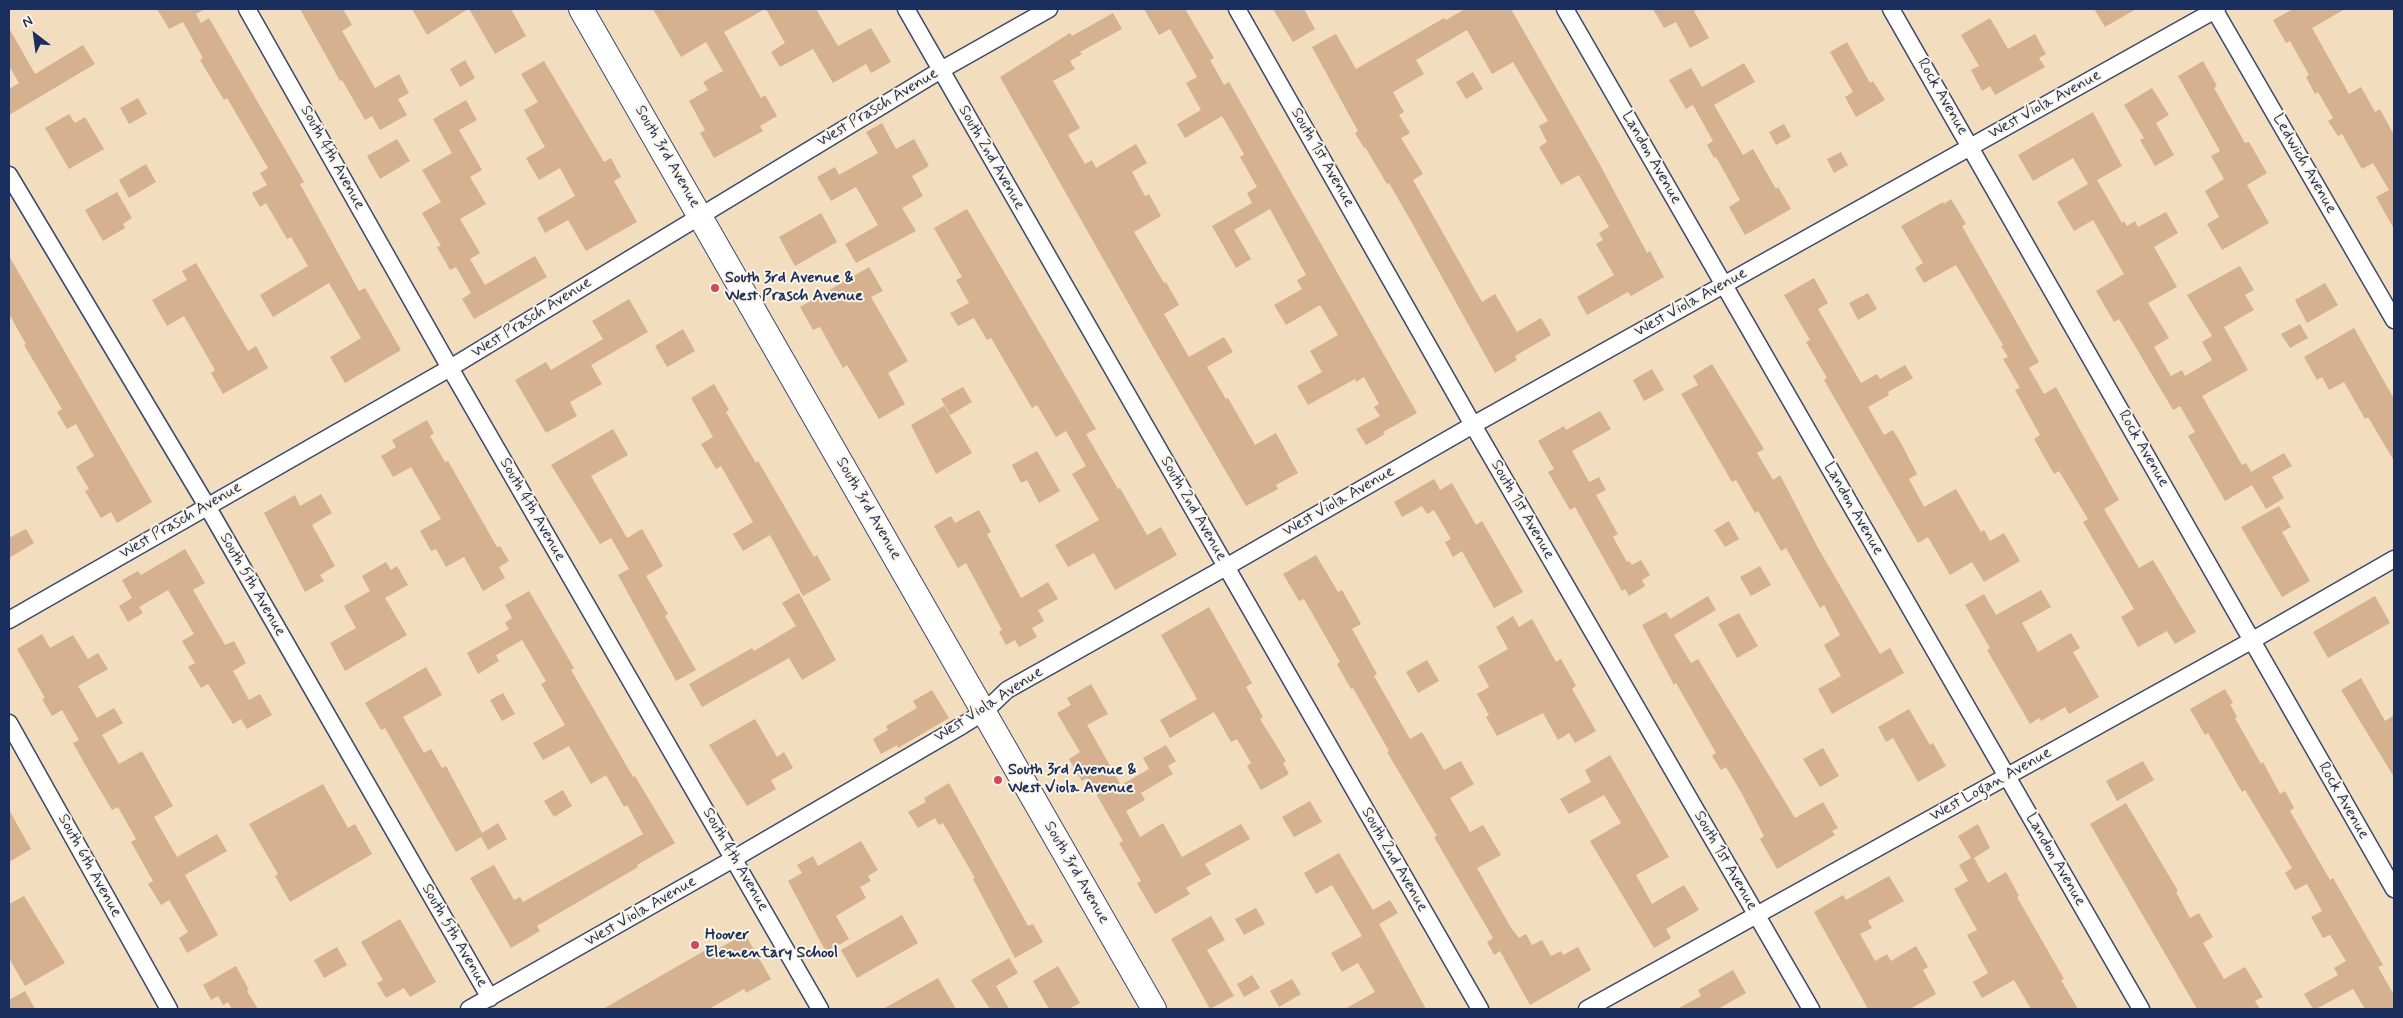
<!DOCTYPE html>
<style>
body{margin:0}
#map{position:relative;width:2403px;height:1018px;overflow:hidden;background:#f2ddbf;font-family:Mynerve,sans-serif}
canvas{display:block}
.frame{position:absolute;inset:0;border:10px solid #1b2f5e;pointer-events:none}
.north{position:absolute;left:10px;top:10px;width:50px;height:50px;-webkit-text-stroke:4px #fcf5e5;paint-order:stroke;rotate:330deg;font-size:14px;font-weight:700;line-height:20px;text-align:center;color:#1b2f5e}
.north::after{content:'';display:block;margin:auto;width:18px;height:22px;background:#1b2f5e;clip-path:polygon(50% 0,100% 100%,50% 72%,0 100%)}
</style>
<div id="map">
<canvas width="2403" height="1018"></canvas>
<div class="frame"></div>
<div class="north">N</div>
</div>
<script>
const ctx = document.querySelector('canvas').getContext('2d');
ctx.lineJoin = 'round';
function fill(path, color) {
  ctx.fillStyle = color;
  ctx.fill(path, 'evenodd');
}
function strokePath(path, color, width, dash) {
  ctx.strokeStyle = color;
  ctx.lineWidth = width;
  ctx.lineCap = dash ? 'butt' : 'round';
  ctx.setLineDash(dash || []);
  ctx.stroke(path);
}
function label(font, color, halo, rows, align = 'center') {
  ctx.font = font + ' Mynerve,sans-serif';
  ctx.lineWidth = 4;
  ctx.setLineDash([]);
  ctx.textBaseline = 'middle';
  ctx.strokeStyle = halo;
  ctx.fillStyle = color;
  for (const [text, x, y, turn = 0] of rows) {
    ctx.save();
    ctx.translate(x, y);
    ctx.rotate((+turn || 0) * Math.PI / 180);
    ctx.textAlign = isNaN(turn) ? turn : align;
    if (halo) ctx.strokeText(text, 0, 0);
    ctx.fillText(text, 0, 0);
    ctx.restore();
  }
}
const building = new Path2D(`
 M157,9H205L196,14L201,23L209,18L304,182L300,184L359,291L365,288L401,350L345,383L330,357L361,338L329,283L273,317L260,295L308,266L291,237L287,239L266,203L260,207L252,193L267,185L260,173L268,168L227,98L224,100L200,60L203,58L183,22L169,29Z
 M300,9H343L352,25L342,31L375,88L399,74L409,93L398,99L407,115L380,130L372,116L365,120L342,80L340,81Z
 M412,9H468L427,35Z
 M469,9H511L526,36L495,54Z
 M653,9H765L724,32L761,98L765,95L777,116L760,126L763,131L714,158L700,133L705,130L689,101L708,90L703,82L723,71L706,42L681,57Z
 M766,9H816L838,46L871,28L891,62L871,73L866,64L833,83L813,49L780,67L771,52L785,43Z
 M1144,9H1185L1214,58L1210,60L1224,85L1229,82L1417,413L1383,432L1385,434L1366,445L1356,429L1380,416L1374,407L1379,404L1364,377L1356,382L1355,379L1308,405L1297,386L1322,372L1310,351L1338,335L1320,305L1286,325L1274,305L1302,289L1297,280L1306,275L1270,209L1234,230L1251,259L1236,268L1212,226L1252,203L1247,193L1257,187L1240,157L1244,154L1222,116L1185,138L1177,124L1201,110L1186,83L1197,77L1170,29L1159,35Z
 M1273,9H1304L1315,29L1293,42Z
 M1465,9H1511L1599,163L1647,253L1650,251L1664,277L1631,296L1628,292L1587,315L1577,297L1614,275L1596,244L1603,240L1599,233L1609,227L1579,175L1561,185L1539,147L1547,142L1539,126L1548,121L1513,62L1492,74L1467,30L1416,60L1424,74L1393,92L1404,112L1399,115L1410,133L1401,138L1423,174L1413,180L1482,302L1495,294L1517,332L1541,318L1551,335L1515,356L1517,360L1495,373L1411,221L1389,183L1387,184L1365,147L1364,148L1355,133L1358,131L1312,47L1336,34L1356,69L1444,18L1446,20Z
 M1653,9H1699L1694,11L1709,38L1690,48L1676,22L1664,28Z
 M2094,9H2136L2105,27Z
 M2293,9H2345L2312,28L2349,94L2361,87L2375,112L2380,109L2394,135V229L2376,197L2389,190L2373,163L2362,169L2342,134L2338,136L2328,121L2333,118L2318,92L2315,94L2306,77L2309,75L2290,41L2286,43L2273,20Z
 M1113,13L1122,29L1080,52L1082,54L1070,61L1075,69L1053,81L1080,128L1068,135L1085,164L1092,160L1096,168L1136,144L1147,163L1132,172L1145,196L1149,194L1161,216L1134,232L1164,283L1166,282L1179,305L1164,314L1189,357L1224,337L1233,352L1207,367L1226,399L1228,398L1255,445L1276,433L1298,473L1276,485L1278,489L1246,506L1152,345L1000,77L1070,33L1072,36Z
 M1990,18L2008,49L2035,34L2046,54L2039,58L2045,67L1995,95L1990,86L1982,91L1971,70L1979,66L1961,35Z
 M9,28L35,74L83,45L95,64L9,115V89L19,83L9,66Z
 M1847,42L1870,83L1873,81L1885,100L1856,117L1845,97L1853,92L1830,52Z
 M465,60L475,78L460,87L450,69Z
 M544,61L604,162L611,158L621,177L614,181L637,222L586,251L568,220L545,233L537,218L575,196L560,168L539,180L526,158L545,147L524,110L538,102L521,74Z
 M2203,61L2217,86L2214,88L2245,143L2249,142L2267,173L2247,185L2269,223L2222,250L2207,224L2219,217L2205,191L2224,179L2211,156L2220,151L2178,76Z
 M1744,63L1755,82L1714,105L1743,155L1753,149L1776,189L1778,187L1791,209L1745,235L1729,207L1740,200L1716,157L1714,158L1707,145L1713,141L1693,105L1686,109L1669,80L1691,68L1702,87Z
 M1473,72L1483,89L1466,99L1456,82Z
 M2152,88L2169,115L2156,123L2174,155L2155,166L2140,140L2144,138L2124,105Z
 M138,98L147,114L129,124L120,108Z
 M466,100L477,120L459,130L482,170L470,177L486,204L460,219L480,253L470,259L485,285L535,256L547,277L474,319L462,299L471,293L456,267L450,270L437,247L441,246L422,213L441,202L422,170L452,153L433,119Z
 M2093,112L2122,166L2097,180L2122,223L2124,221L2127,226L2135,221L2138,227L2166,212L2178,233L2154,247L2177,287L2148,303L2169,338L2154,347L2171,376L2182,370L2185,376L2212,360L2202,342L2212,336L2187,295L2240,266L2254,290L2245,295L2254,310L2224,327L2248,370L2202,396L2242,465L2246,463L2251,472L2284,453L2292,466L2272,477L2284,498L2266,509L2252,485L2225,501L2188,436L2195,432L2180,406L2173,410L2119,319L2114,322L2096,291L2124,274L2093,220L2074,231L2057,202L2088,184L2073,158L2033,181L2018,155Z
 M69,114L75,123L85,117L104,149L69,169L45,128Z
 M882,123L896,149L914,139L929,166L912,176L923,196L902,208L916,231L856,263L845,244L878,225L856,187L831,201L817,177L835,167L839,175L878,153L866,132Z
 M1784,124L1791,137L1776,145L1769,132Z
 M397,139L410,161L380,179L367,156Z
 M1841,152L1848,165L1834,173L1827,159Z
 M146,164L156,182L129,198L119,180Z
 M117,192L132,218L123,224L125,228L103,241L85,210Z
 M1951,199L1966,224L1962,226L2039,362L2029,368L2044,394L2056,387L2119,500L2104,509L2139,568L2153,560L2196,632L2175,644L2167,631L2138,647L2121,617L2134,609L2083,522L2088,519L2059,471L2054,474L2034,439L2040,435L2015,390L2020,388L2003,359L2008,357L2001,346L2003,345L1956,265L1924,283L1915,268L1923,263L1901,226L1943,202L1944,204Z
 M967,209L1096,429L1086,434L1118,489L1120,488L1147,535L1161,527L1177,555L1115,590L1094,553L1068,567L1055,545L1099,520L1072,474L1086,466L1066,431L1056,437L1037,405L1032,408L991,338L987,340L974,318L958,326L950,313L969,303L956,280L962,277L934,228Z
 M821,213L837,242L795,266L779,237Z
 M9,256L152,502L117,523L111,512L101,518L85,491L89,489L76,467L94,456L76,424L67,429L57,412L62,409L24,345L26,344L9,314Z
 M196,263L248,351L256,346L268,368L223,394L211,373L215,370L184,316L167,326L152,300L187,280L182,271Z
 M869,267L883,291L871,297L908,361L888,373L905,404L879,419L847,365L843,368L820,327L813,330L800,307Z
 M1814,278L1828,303L1818,309L1861,383L1877,374L1880,379L1905,365L1913,378L1888,392L1889,395L1868,407L1884,435L1893,430L1902,445L1917,474L1909,479L1924,507L1956,489L1981,532L1984,530L1990,541L2004,533L2020,561L1984,582L1972,562L1950,575L1928,537L1918,543L1824,380L1827,378L1806,342L1810,340L1784,295Z
 M2325,283L2338,305L2307,323L2295,300Z
 M1868,293L1877,309L1858,320L1849,303Z
 M629,299L648,332L591,365L602,384L570,402L577,416L546,433L515,380L546,362L551,370L603,339L592,321Z
 M2300,324L2308,338L2290,348L2281,334Z
 M2354,328L2394,399V461L2368,417L2365,419L2344,382L2329,390L2322,377L2317,380L2304,357Z
 M683,329L695,351L667,367L655,346Z
 M1712,364L1764,449L1757,453L1773,480L1780,475L1818,548L1880,654L1890,648L1904,673L1832,714L1818,689L1841,676L1824,645L1840,635L1824,605L1820,608L1786,548L1781,551L1758,511L1755,513L1736,480L1732,482L1681,394L1698,385L1693,376Z
 M1652,369L1664,390L1644,401L1633,380Z
 M714,384L729,410L726,412L756,463L758,461L814,557L817,555L831,580L803,596L770,535L743,551L733,534L753,522L721,466L716,469L701,444L713,437L691,398Z
 M963,387L972,402L950,415L941,399Z
 M944,406L972,453L936,474L911,425Z
 M1600,411L1611,429L1572,451L1589,482L1599,477L1606,490L1596,495L1618,534L1613,537L1627,562L1629,561L1632,565L1641,560L1650,575L1642,580L1645,586L1629,596L1625,589L1622,591L1575,507L1570,510L1548,472L1554,469L1538,441L1564,426L1566,430Z
 M427,420L434,433L430,436L445,462L448,461L497,547L500,546L509,561L499,567L505,578L483,591L464,557L446,567L436,549L431,551L420,531L441,519L411,467L393,477L381,456L396,447L392,440Z
 M613,429L628,455L591,476L627,538L642,529L663,566L646,576L668,614L665,616L696,670L676,681L618,575L629,569L611,538L600,544L551,465Z
 M1037,451L1060,491L1039,503L1027,480L1021,483L1012,465Z
 M1434,479L1440,490L1452,483L1476,525L1482,521L1523,592L1494,608L1462,551L1453,557L1445,542L1451,539L1434,510L1427,514L1422,506L1402,517L1394,502Z
 M321,494L332,513L312,525L335,566L320,575L324,581L305,592L264,513L295,495L300,506Z
 M2279,506L2291,527L2282,532L2310,581L2282,597L2241,527Z
 M979,510L991,532L987,534L1021,598L1048,582L1058,599L1038,610L1044,621L1032,628L1037,637L1019,647L1015,640L1006,645L999,632L1002,630L966,563L958,568L934,526L951,516L955,523Z
 M1729,521L1739,539L1725,547L1714,530Z
 M26,529L34,543L9,558V538Z
 M185,549L205,583L193,590L225,645L234,641L246,663L233,671L249,700L260,694L272,715L247,729L241,719L233,724L208,684L201,688L188,667L195,663L182,641L194,634L168,590L139,607L143,613L128,622L119,606L132,598L122,580L138,571L141,575Z
 M1316,555L1338,592L1342,590L1361,624L1352,629L1377,674L1374,676L1410,739L1422,732L1444,770L1461,761L1474,784L1450,798L1470,832L1483,825L1501,855L1477,868L1511,928L1519,938L1526,934L1532,945L1542,940L1551,956L1561,951L1563,955L1578,947L1591,970L1530,1005L1500,951L1494,955L1487,942L1493,938L1434,837L1437,836L1387,752L1389,751L1353,688L1351,689L1337,664L1340,662L1304,599L1299,601L1283,574Z
 M386,562L391,570L397,566L408,585L385,598L407,635L345,671L330,643L356,628L344,606L370,591L362,576Z
 M1760,566L1771,585L1751,596L1740,577Z
 M2041,590L2051,607L2022,623L2038,652L2071,633L2080,648L2073,652L2099,697L2069,714L2065,707L2041,721L2039,718L2030,724L1987,650L1990,648L1965,605L1984,594L1996,615Z
 M529,591L574,668L571,670L633,777L635,776L675,843L637,865L638,867L537,926L540,931L511,948L470,878L494,865L514,900L520,897L523,902L643,834L627,805L624,807L606,775L591,784L569,746L543,760L533,743L565,725L541,684L546,681L522,640L496,655L499,661L478,674L467,653L509,629L505,623L512,618L505,605Z
 M799,593L836,660L802,680L789,658L702,707L689,684L752,648L754,651L796,626L782,603Z
 M1708,596L1716,610L1674,635L1691,663L1698,659L1795,818L1823,802L1838,828L1832,831L1835,835L1777,869L1760,839L1764,836L1741,792L1726,767L1721,770L1712,756L1716,753L1676,683L1674,685L1642,625L1666,612L1670,619Z
 M2375,596L2390,623L2328,658L2313,632Z
 M1209,607L1252,683L1246,687L1263,717L1260,719L1286,761L1283,763L1289,774L1261,790L1247,766L1251,763L1237,739L1231,742L1214,712L1170,738L1160,720L1197,699L1161,635Z
 M1739,613L1758,646L1737,658L1718,624Z
 M1513,616L1519,627L1532,619L1556,662L1561,659L1576,686L1572,689L1596,731L1575,743L1569,733L1558,740L1543,713L1497,736L1486,717L1489,715L1477,694L1489,687L1478,666L1508,649L1496,627Z
 M42,634L50,648L73,635L88,659L98,653L108,669L78,686L97,718L114,708L123,723L102,735L119,764L142,751L173,806L154,817L177,857L217,834L227,851L185,875L218,935L187,953L179,938L188,932L169,900L161,905L148,884L153,881L131,842L136,839L118,807L112,810L87,768L73,743L79,740L62,710L52,716L42,699L45,698L17,649Z
 M1427,660L1439,681L1418,693L1406,672Z
 M426,667L442,695L403,717L424,753L431,749L442,768L446,766L482,833L498,823L507,839L488,850L481,837L456,852L385,728L381,730L365,703Z
 M2361,678L2385,721L2394,715V777L2341,690Z
 M1091,684L1108,714L1087,725L1121,785L1149,769L1143,758L1166,745L1176,761L1168,766L1173,774L1141,793L1145,800L1126,811L1140,837L1163,823L1182,857L1241,824L1250,839L1205,864L1211,874L1186,888L1190,894L1155,914L1137,883L1141,881L1119,843L1123,841L1087,778L1082,781L1069,759L1080,752L1057,713L1071,705L1067,698Z
 M2225,689L2233,703L2230,704L2237,717L2235,718L2261,764L2263,762L2280,794L2285,791L2294,808L2290,811L2330,880L2333,878L2383,965L2378,967L2394,995V1009H2365L2353,989L2316,1009H2313L2304,994L2338,975L2334,968L2346,961L2330,935L2323,938L2311,917L2322,911L2307,884L2295,890L2285,873L2292,868L2245,790L2242,792L2208,733L2205,735L2190,709Z
 M932,690L949,718L898,748L897,745L881,754L873,739L888,730L886,726L917,708L913,701Z
 M503,693L515,714L502,721L490,700Z
 M1909,709L1930,745L1933,743L1946,766L1918,782L1893,738L1886,742L1878,727Z
 M755,719L777,757L784,752L793,768L771,780L776,789L747,806L709,745Z
 M1823,748L1839,776L1820,787L1803,759Z
 M1610,755L1669,857L1636,875L1652,904L1684,885L1699,910L1666,929L1671,938L1654,948L1590,841L1621,823L1604,795L1569,814L1560,799L1591,782L1585,770Z
 M2143,761L2154,780L2117,801L2106,781Z
 M949,783L1028,926L1033,924L1043,942L1015,958L973,879L975,878L943,823L939,825L935,818L918,828L908,812L926,802L924,798Z
 M323,784L348,828L355,824L372,854L290,902L275,876L278,874L249,824Z
 M563,790L572,806L554,817L544,801Z
 M1310,801L1322,822L1294,837L1282,817Z
 M2126,803L2178,891L2176,892L2190,918L2199,913L2213,937L2203,943L2224,979L2245,967L2263,997L2255,1001L2260,1009H2197L2090,824Z
 M9,810L31,849L9,862Z
 M1978,824L1990,848L1974,858L1988,883L2006,872L2019,896L2017,897L2064,979L2061,980L2078,1009H2031L2014,980L1982,998L1973,982L1988,973L1967,935L1977,930L1954,889L1968,881L1959,865L1971,858L1958,836Z
 M861,841L878,870L868,876L871,881L860,887L866,898L836,916L849,939L826,952L788,881L802,873L797,865L813,856L818,866Z
 M1339,853L1373,910L1390,900L1398,913L1379,924L1426,1009H1345L1375,992L1358,963L1342,972L1331,953L1362,936L1332,885L1316,894L1304,873Z
 M1889,876L1904,901L1868,921L1872,928L1860,934L1875,961L1887,954L1891,961L1916,946L1928,967L1923,970L1936,994L1910,1009H1868L1814,912L1843,895L1846,900Z
 M24,896L65,963L25,986L9,958V904Z
 M1256,908L1265,924L1244,935L1235,919Z
 M902,915L918,943L857,978L841,950Z
 M1211,916L1225,940L1207,950L1234,996L1210,1009L1171,939Z
 M400,919L436,982L410,997L404,988L386,998L377,983L383,980L361,942Z
 M745,934L771,979L746,993L744,989L709,1009H603L711,947L714,951Z
 M337,947L347,965L324,978L314,960Z
 M1009,958L1018,973L996,986L1009,1009H990L971,980Z
 M236,966L249,990L247,991L258,1009H232L228,1002L223,1005L218,996L211,1000L203,985Z
 M1058,966L1080,1003L1069,1009H1049L1033,981Z
 M1733,970L1746,993L1718,1009H1677L1701,996L1698,990Z
 M1252,975L1260,988L1244,997L1237,984Z
 M938,978L956,1009H883Z
 M1292,979L1301,994L1279,1007L1270,991Z
 M25,991L35,1009H9V1000Z`);
const street = new Path2D(`
 M247,9L450,368L820,1009
 M906,9L1480,1009
 M1237,9L1473,425L1811,1009
 M1565,9L2141,1009
 M1891,9L2394,889
 M2214,9L2394,320
 M9,175L207,506L490,998
 M9,620L450,368L941,70L1049,9
 M9,723L169,1009
 M469,1009L735,858L963,725L984,712L1007,690L1226,567L1473,425L2217,9
 M1587,1009L2251,641L2394,559`);
const secondary = new Path2D(`
 M581,9L1154,1009`);
const markers = [
 [715,288,5,"#d1495b"],
 [998,780,5,"#d1495b"],
 [695,945,5,"#d1495b"]
];
const streetNames = [
 ["Rock Avenue",1942,97,60],
 ["West Viola Avenue",2045,105,-29],
 ["West Prasch Avenue",878,108,-31],
 ["South 3rd Avenue",667,157,60],
 ["South 4th Avenue",332,158,61],
 ["South 2nd Avenue",991,158,60],
 ["South 1st Avenue",1322,158,60],
 ["Landon Avenue",1651,158,60],
 ["Ledwich Avenue",2304,164,60],
 ["West Viola Avenue",1691,303,-29],
 ["West Prasch Avenue",532,318,-32],
 ["Rock Avenue",2143,449,60],
 ["West Viola Avenue",1339,502,-30],
 ["South 3rd Avenue",868,509,60],
 ["South 2nd Avenue",1193,509,60],
 ["Landon Avenue",1853,509,60],
 ["South 4th Avenue",532,510,60],
 ["South 1st Avenue",1522,510,60],
 ["West Prasch Avenue",181,521,-30],
 ["South 5th Avenue",252,585,60],
 ["West Viola Avenue",989,705,-33],
 ["West Logan Avenue",1991,785,-29],
 ["Rock Avenue",2343,801,60],
 ["South 4th Avenue",735,860,60],
 ["South 2nd Avenue",1394,860,60],
 ["Landon Avenue",2055,860,60],
 ["South 1st Avenue",1725,861,60],
 ["South 6th Avenue",89,866,61],
 ["South 3rd Avenue",1076,873,60],
 ["West Viola Avenue",641,912,-30],
 ["South 5th Avenue",454,936,60]
];
const poiNames = [
 ["South 3rd Avenue &",725,279],
 ["West Prasch Avenue",725,297],
 ["South 3rd Avenue &",1008,771],
 ["West Viola Avenue",1008,789],
 ["Hoover",705,936],
 ["Elementary School",705,954]
];
fill(building, '#d5b18f');
strokePath(street, '#3b496d', 19);
strokePath(secondary, '#3b496d', 26);
strokePath(street, '#fff', 16);
strokePath(secondary, '#fff', 24);
for (const [x, y, r, color] of markers) {
  const dot = new Path2D();
  dot.arc(x, y, r, 0, 2 * Math.PI);
  ctx.fillStyle = color;
  ctx.fill(dot);
  strokePath(dot, '#fcf5e5', 2);
}
label('16px', '#1b2f5e', '#fcf5e5', streetNames);
label('bold 16px', '#1b2f5e', '#fcf5e5', poiNames, 'left');
</script>
